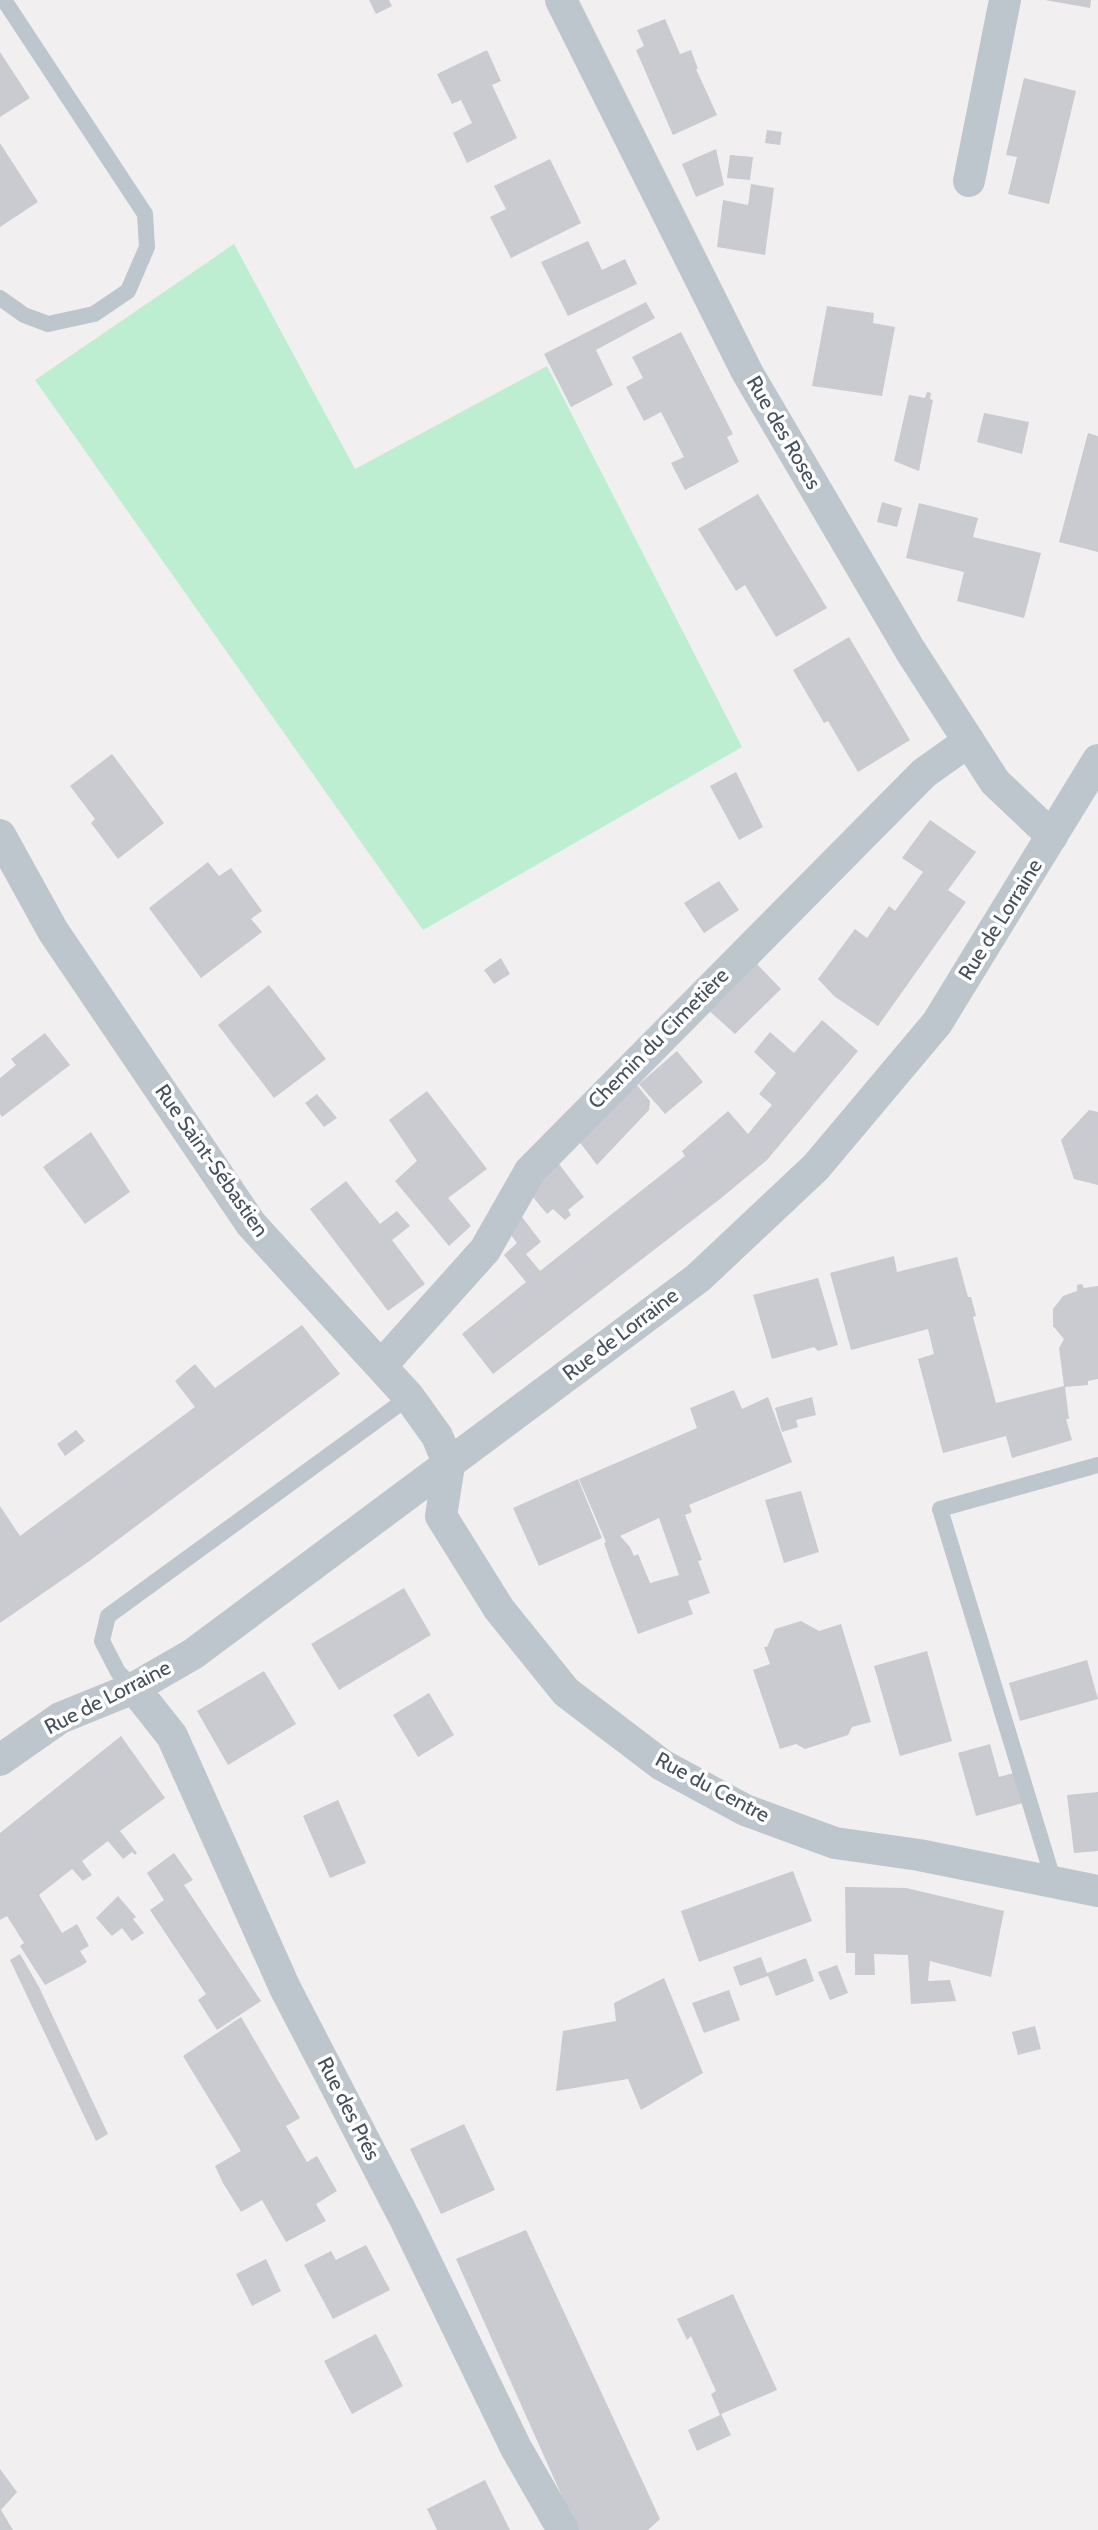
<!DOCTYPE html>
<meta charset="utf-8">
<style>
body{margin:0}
canvas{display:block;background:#f1efef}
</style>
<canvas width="1098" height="2530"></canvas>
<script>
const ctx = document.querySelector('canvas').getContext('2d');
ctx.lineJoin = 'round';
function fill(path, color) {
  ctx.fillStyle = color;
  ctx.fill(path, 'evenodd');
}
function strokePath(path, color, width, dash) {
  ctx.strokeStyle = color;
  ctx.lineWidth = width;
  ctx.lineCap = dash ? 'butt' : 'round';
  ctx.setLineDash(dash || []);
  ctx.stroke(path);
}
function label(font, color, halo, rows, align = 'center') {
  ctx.font = font + ' Cabin,sans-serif';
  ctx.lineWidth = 7;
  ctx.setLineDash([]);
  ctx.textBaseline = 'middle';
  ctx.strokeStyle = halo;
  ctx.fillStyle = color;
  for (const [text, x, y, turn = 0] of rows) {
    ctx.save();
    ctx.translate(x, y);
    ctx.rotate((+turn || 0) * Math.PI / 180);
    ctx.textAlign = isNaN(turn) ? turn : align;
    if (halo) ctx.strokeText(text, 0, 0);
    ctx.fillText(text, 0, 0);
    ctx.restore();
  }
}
const green = new Path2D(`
 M234,244L355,469L547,366L742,747L423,930L35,380Z`);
const building = new Path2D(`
 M369,0H389L392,6L376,14Z
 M1045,0H1091L1090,8Z
 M665,19L680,54L691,50L698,69H696L717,115L673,135L636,50L644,46L637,30Z
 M487,50L501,81L492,85L517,138L467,163L453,133L472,123L461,100L452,104L437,74Z
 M0,52L30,98L0,117Z
 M1024,78L1076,91L1049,204L1008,194L1017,157L1006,155Z
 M767,130L782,132L780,145L765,143Z
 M0,143L38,202L0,227Z
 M716,149L724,185L696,197L682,164Z
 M730,155L753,157L750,180L727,178Z
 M550,159L581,223L511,258L490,217L506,209L494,186Z
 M751,184L774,188L765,255L717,247L723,200L748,205Z
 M588,241L602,270L625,259L637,284L568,316L541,262Z
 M646,302L655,318L596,350L613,385L571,407L544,354Z
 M827,306L874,313L873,323L895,327L882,396L812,386Z
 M681,332L733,434L727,437L739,462L685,490L671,463L684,457L661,412L644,421L626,387L643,378L632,357Z
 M927,392L931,393L930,399L933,400L919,471L894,461L909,395L925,398Z
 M984,413L1029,422L1022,454L977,442Z
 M1088,433L1098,436V552L1059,542Z
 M758,494L827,608L776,637L745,585L736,591L698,529Z
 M882,502L902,508L897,527L877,522Z
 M919,503L978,518L973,537L1041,553L1024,618L957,601L964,572L906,558Z
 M849,637L910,740L858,772L828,721L824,723L793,670Z
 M112,754L164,823L118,859L91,823L95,819L70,786Z
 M736,772L763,827L739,840L710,786Z
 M930,820L976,852L948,890L966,902L878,1026L834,996L818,979L855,929L867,938L889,906L895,911L923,872L902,858Z
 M208,862L219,876L231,868L262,911L251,919L262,932L201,978L149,908Z
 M719,881L739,910L704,933L684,903Z
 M501,958L510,974L494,984L484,970Z
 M753,960L781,989L735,1034L705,1007Z
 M269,985L326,1059L274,1098L218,1025Z
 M822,1020L858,1051L767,1160L720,1199L493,1374L462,1334L526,1282L504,1255L517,1243L511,1235L522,1217L541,1242L526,1254L540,1271L685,1156L682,1151L728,1111L748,1134L772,1105L759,1094L776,1073L754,1052L770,1032L794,1053Z
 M45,1033L70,1065L2,1117L0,1114V1078L16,1065L11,1059Z
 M677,1051L703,1082L665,1114L639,1084Z
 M632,1079L650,1101L649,1110L597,1165L575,1136Z
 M427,1091L487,1169L448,1198L471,1226L449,1246L395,1181L417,1161L389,1120Z
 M317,1094L337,1118L324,1127L305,1103Z
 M1089,1110L1098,1112V1185L1074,1179L1061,1140Z
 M91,1132L130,1192L85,1224L43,1167Z
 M556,1160L584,1197L568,1210L571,1215L565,1220L553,1209L547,1214L532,1196Z
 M346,1181L380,1224L397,1211L410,1226L392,1240L425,1284L388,1311L310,1209Z
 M894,1256L897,1272L957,1257L968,1297H971L976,1316L973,1317L996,1403L1064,1386L1059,1348L1064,1339L1053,1326V1309L1063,1296L1077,1291V1285L1082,1284L1084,1288L1098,1286V1379L1088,1381V1385L1065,1387L1069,1419H1066L1072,1440L1012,1458L1006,1436L943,1453L918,1359L934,1354L928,1329L851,1350L830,1273Z
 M818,1278L838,1345L818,1351L814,1347L772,1359L753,1295Z
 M302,1325L340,1374L88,1562L0,1623V1506L20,1536L195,1407L175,1381L195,1364L215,1388Z
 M734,1390L742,1409L768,1397L792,1462L689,1505L692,1512L685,1515L702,1560L698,1561L710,1593L688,1601L693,1614L638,1634L612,1566L604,1543L606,1542L579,1479L697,1428L690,1408ZM659,1518L679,1575L650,1583L638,1554L634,1556L630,1547L620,1536Z
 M812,1397L816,1415L796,1420L798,1427L782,1432L775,1408Z
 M76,1430L85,1441L65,1456L57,1444Z
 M578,1479L602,1538L539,1566L513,1508Z
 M801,1491L819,1552L784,1563L765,1500Z
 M404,1588L431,1635L339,1690L311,1644Z
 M801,1621L819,1631L841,1624L871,1722L852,1727L848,1735L805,1749L796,1744L780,1749L753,1670L770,1664L764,1647H767L775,1629Z
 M927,1651L952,1741L900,1756L874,1666Z
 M1087,1660L1098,1699L1020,1721L1009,1683Z
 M264,1671L296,1724L228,1765L197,1711Z
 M429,1693L454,1735L418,1757L393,1715Z
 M121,1736L165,1798L120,1831L137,1853L135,1855L132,1852L123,1859L108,1841L82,1861L92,1875L83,1881L72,1869L39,1895L62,1933L77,1924L89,1946L80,1951L87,1962L81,1966L45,1985L20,1946L24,1943L7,1916L0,1920V1833Z
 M990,1744L999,1777L1014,1773L1023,1803L976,1816L958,1753Z
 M1098,1792V1851L1074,1853L1067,1795Z
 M338,1800L366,1863L330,1878L303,1816Z
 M174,1853L193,1880L184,1885L261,2001L217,2030L198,2000L206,1994L150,1910L164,1900L147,1873Z
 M793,1871L812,1921L699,1962L681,1911Z
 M845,1887L906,1888L1004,1911L991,1977L930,1961L928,1981L950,1980L956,2001L911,2004L908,1955L874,1954L875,1975H855V1953H846Z
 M118,1896L136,1917L133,1919L144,1933L132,1941L122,1928L112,1936L96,1918Z
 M20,1954L39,1987L108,2134L96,2141L10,1960Z
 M761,1957L767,1973L806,1958L814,1981L776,1996L768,1976L740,1986L733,1967Z
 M837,1965L848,1993L830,2000L818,1972Z
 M664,1978L703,2073L641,2110L628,2079L556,2091L563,2031L616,2021L614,2003Z
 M729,1990L740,2020L704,2033L692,2003Z
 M241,2017L300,2118L286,2126L307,2162L317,2156L337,2191L316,2204L326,2221L286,2242L262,2200L241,2212L223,2183L215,2166L241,2151L183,2056Z
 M1035,2026L1041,2049L1018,2055L1012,2032Z
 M464,2124L495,2190L441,2214L410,2149Z
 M526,2230L660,2519L648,2530H577L456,2259Z
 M366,2245L390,2290L333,2319L304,2265L331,2251L336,2260Z
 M266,2259L281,2291L252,2306L236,2274Z
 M733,2294L777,2390L721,2414L731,2435L697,2451L688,2430L720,2415L711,2394L716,2391L691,2336L687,2340L677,2319Z
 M376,2334L403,2386L352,2414L324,2361Z
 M0,2469L17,2492L1,2510L13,2530H0Z
 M485,2480L510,2530H437L427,2509Z`);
const lane = new Path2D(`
 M0,298L24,315L48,324L94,314L128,291L147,247L145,214L4,0
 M134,1688L118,1672L102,1641L108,1616L409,1397
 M1054,1882L940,1509L1098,1465`);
const street = new Path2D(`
 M561,0L747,372L910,650L995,782L1052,836
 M969,181L1005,0
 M0,835L53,931L251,1224L409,1397L437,1436L449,1465
 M381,1366L485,1250L530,1171L924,773L969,741
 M449,1465L441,1516L499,1609L566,1692L662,1765L745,1810L835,1843L919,1855L1098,1891
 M134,1688L172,1736L285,1988L406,2221L516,2448L563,2530
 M0,1760L60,1718L134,1688L193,1654L698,1278L816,1167L937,1023L1098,760`);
const streetNames = [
 ["Rue des Roses",783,433,60],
 ["Rue de Lorraine",1001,920,-58],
 ["Chemin du Cimetière",659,1039,-45],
 ["Rue Saint-Sébastien",211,1161,55],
 ["Rue de Lorraine",621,1335,-37],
 ["Rue de Lorraine",108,1698,-27],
 ["Rue du Centre",712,1788,28],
 ["Rue des Prés",348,2109,63]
];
fill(green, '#beeed1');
fill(building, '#c9cbd1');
strokePath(lane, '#bdc6cd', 16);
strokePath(street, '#bdc6cd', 32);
label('21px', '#47515b', '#fff', streetNames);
</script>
